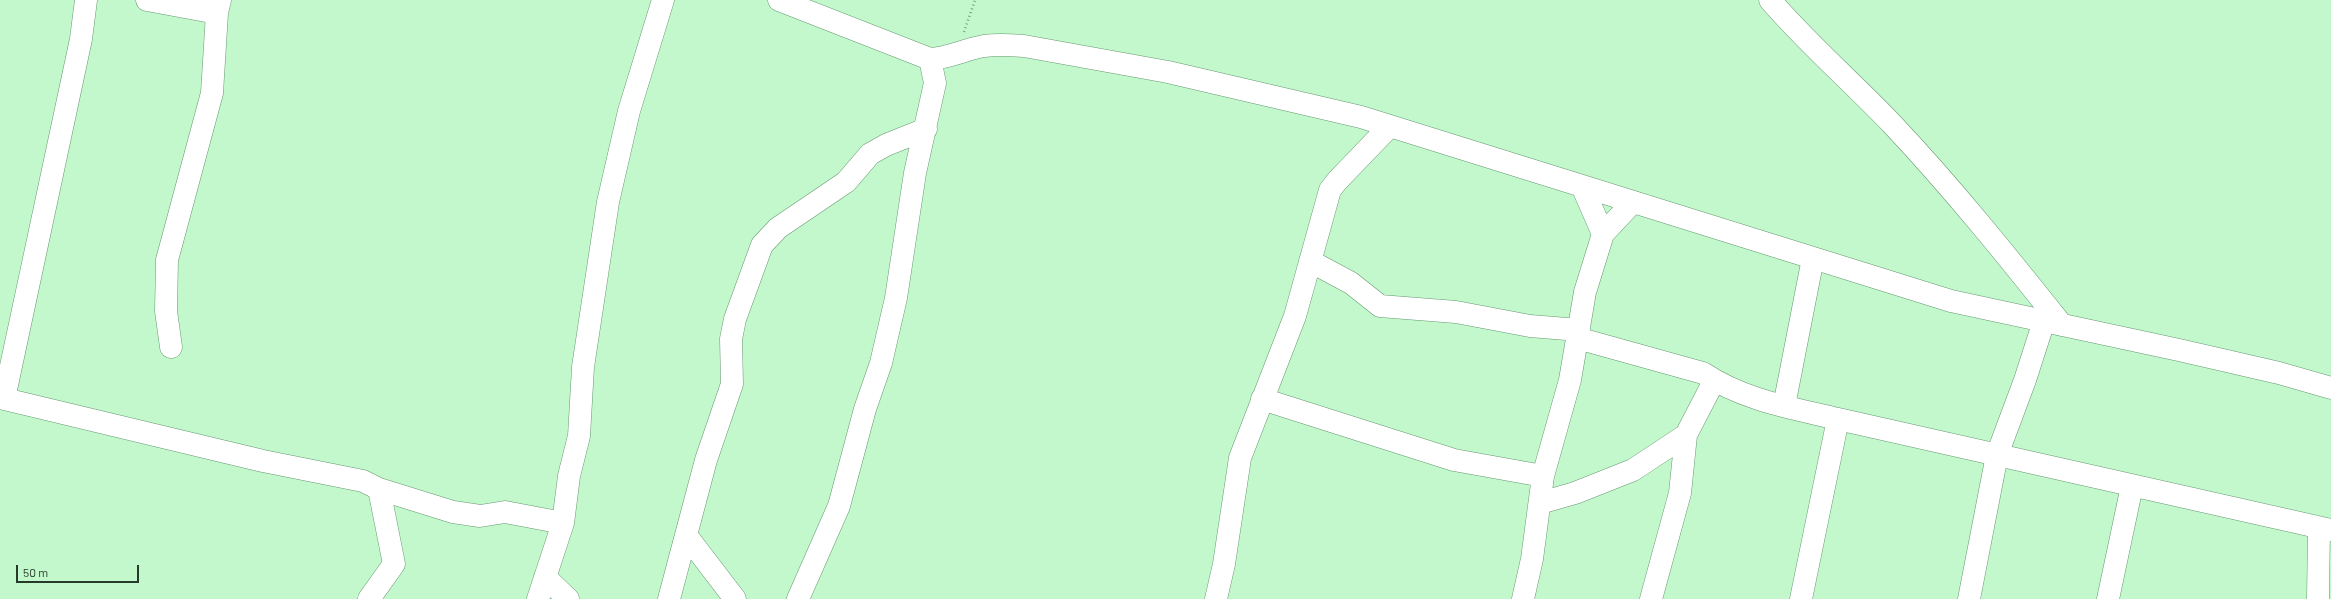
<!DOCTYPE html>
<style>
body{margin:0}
#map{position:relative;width:2331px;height:599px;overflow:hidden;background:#c3f8cd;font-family:Barlow,sans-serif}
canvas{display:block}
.scale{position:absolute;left:16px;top:565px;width:123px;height:18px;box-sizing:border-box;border:2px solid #263b2a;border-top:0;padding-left:5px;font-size:12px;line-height:14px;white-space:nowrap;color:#263b2a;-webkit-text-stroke:3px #c3f8cd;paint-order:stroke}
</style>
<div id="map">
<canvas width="2331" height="599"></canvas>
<div class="scale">50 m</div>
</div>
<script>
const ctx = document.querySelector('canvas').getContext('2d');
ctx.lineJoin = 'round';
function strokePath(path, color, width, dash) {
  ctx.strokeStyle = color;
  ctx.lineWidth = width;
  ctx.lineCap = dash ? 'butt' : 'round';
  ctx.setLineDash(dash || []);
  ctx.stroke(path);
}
const path = new Path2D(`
 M964,32L975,0`);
const minor = new Path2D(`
 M147,0L217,13L220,0
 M779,0L930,59C949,58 966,49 984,46C998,44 1011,45 1024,46L1168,72L1361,117L1951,301L2179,350L2279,373L2331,388
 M1770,0C1808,44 1853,83 1893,125C1954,190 2007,256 2062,325
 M1582,186L1603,234
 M1310,261L1351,283L1380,306L1456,312L1530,326L1579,330
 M1577,338L1703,373C1743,400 1792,408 1838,419
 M171,347L166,311L167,260L212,93L217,13
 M0,398L263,461L363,481L379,489L453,512L480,516L505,512L563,523L569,476L579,436L583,367L608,202L629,111L663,0
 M4,399L81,39L86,0
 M1262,399L1454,460L1543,476
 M1784,406L1813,258
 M1540,503L1575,493L1633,470L1686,435L1714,381
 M686,535L735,599
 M545,577L568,599
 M369,599L394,564L379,489
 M538,599L563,523
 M669,599L706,460L732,384L731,339L735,319L762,245L778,228L846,182L870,154L886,145L926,129
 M798,599L839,506L865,409L881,363L896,298L915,173L935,83L930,59
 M1216,599L1224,564L1240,458L1295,316L1330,190L1337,181L1389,127
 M1523,599L1532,559L1543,476L1570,380L1585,292L1603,234L1633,202
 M1651,599L1680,493L1686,435
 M1801,599L1838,419L2331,530
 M1969,599L1997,455L2025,380L2044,321
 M2108,599L2132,486
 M2318,599L2319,528`);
strokePath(minor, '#669871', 23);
strokePath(path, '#769b7d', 2.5, [1, 3]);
strokePath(minor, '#fff', 22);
</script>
